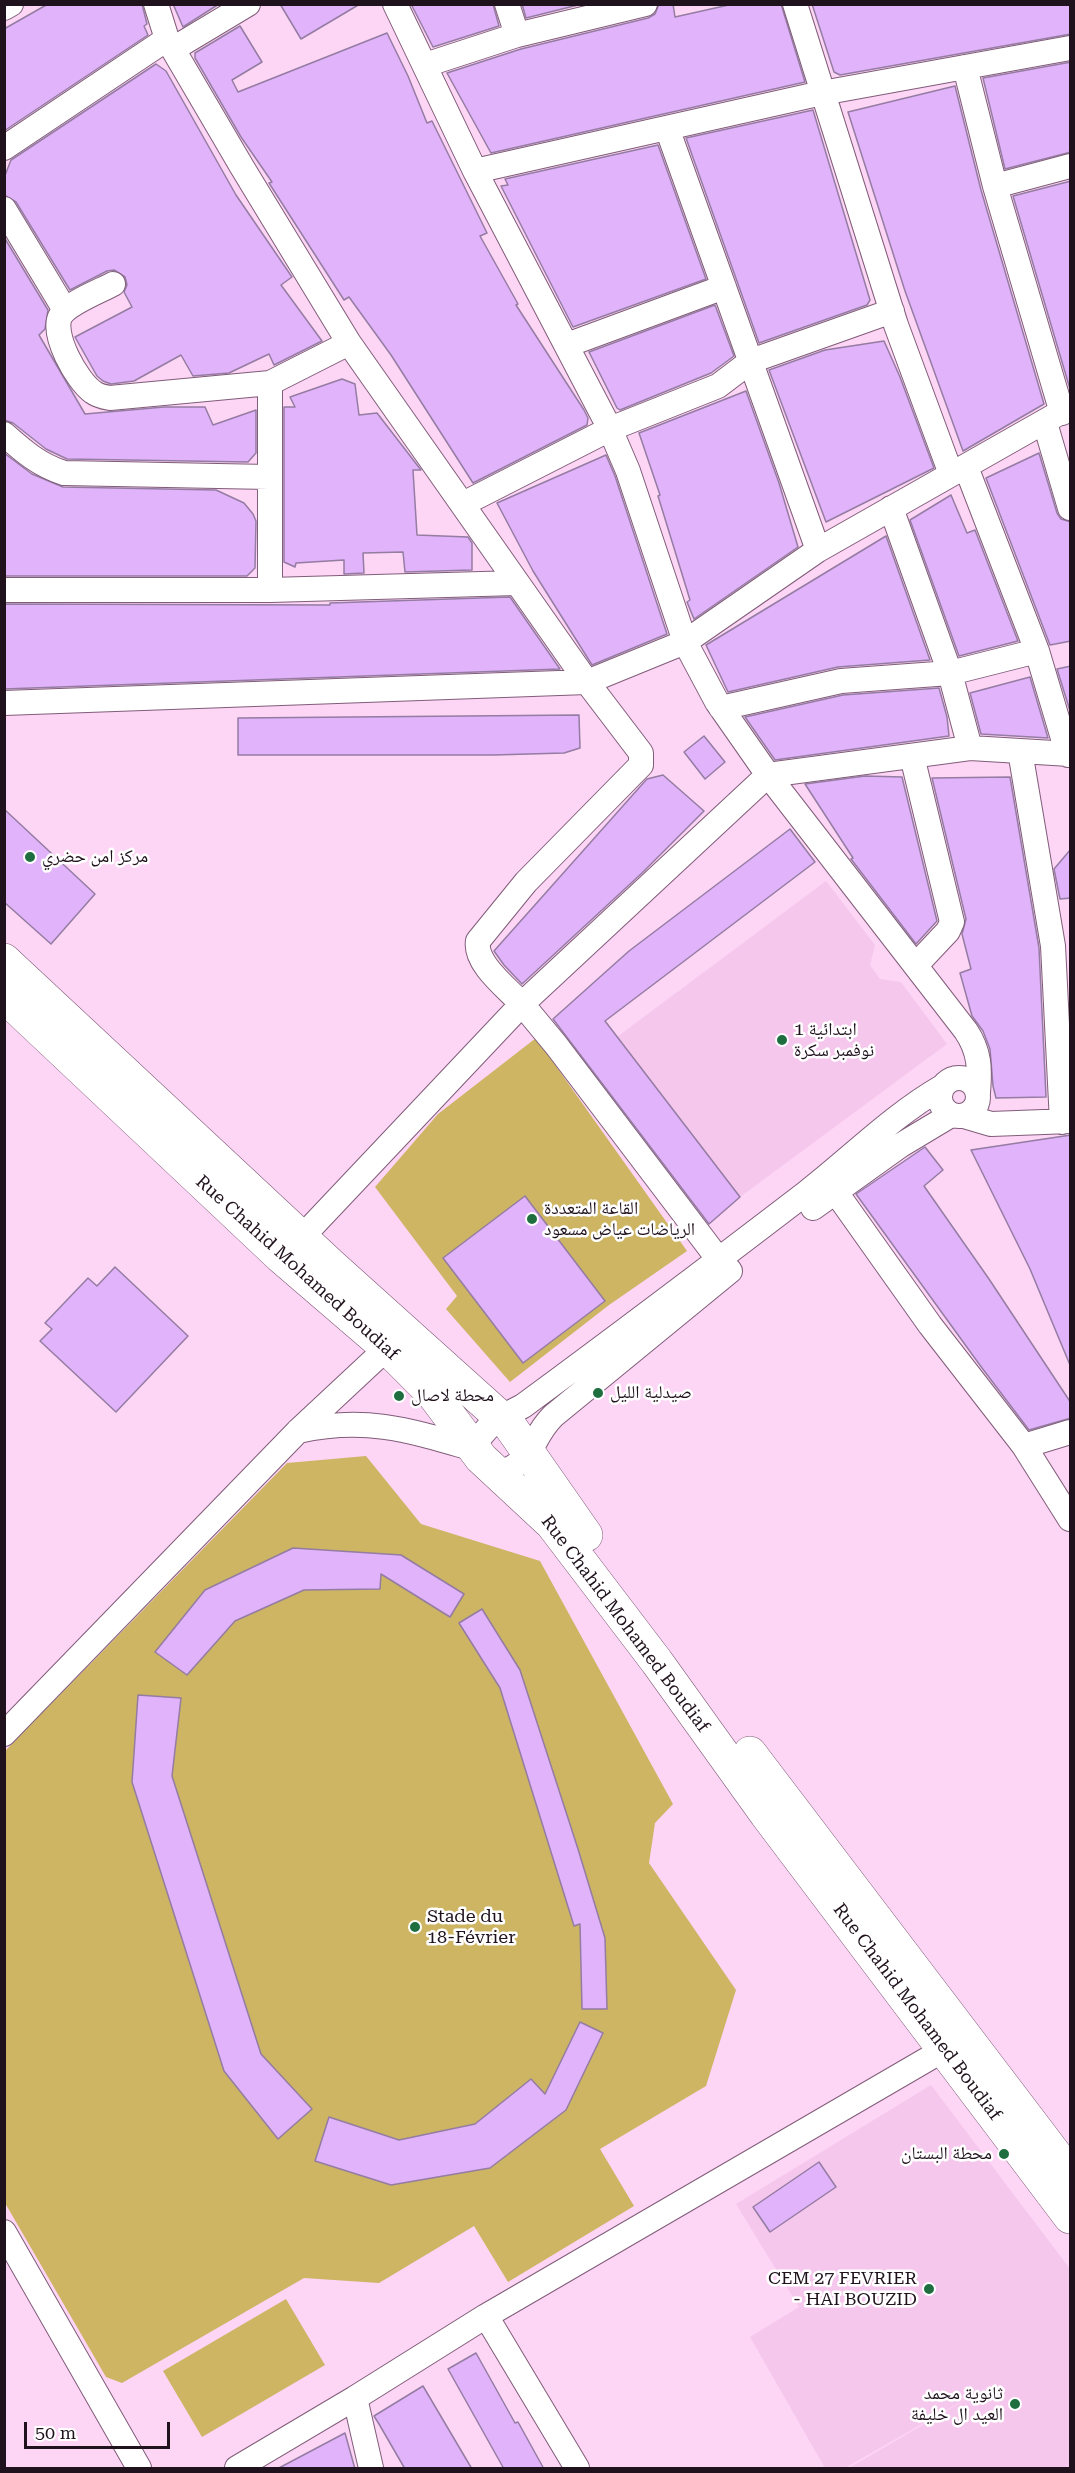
<!DOCTYPE html>
<meta charset="utf-8">
<style>
body{margin:0}
#map{position:relative;width:1075px;height:2473px;overflow:hidden;background:#fdd5f5;font-family:"Roboto Serif",serif}
canvas{display:block}
.frame{position:absolute;inset:0;border:6px solid #20121d;pointer-events:none}
.scale{position:absolute;left:24px;top:2422px;width:146px;height:27px;box-sizing:border-box;border:3px solid #20121d;border-top:0;padding-left:8px;font-size:18px;line-height:21px;white-space:nowrap;color:#20121d;-webkit-text-stroke:4px #fff;paint-order:stroke}
</style>
<div id="map">
<canvas width="1075" height="2473"></canvas>
<div class="frame"></div>
<div class="scale">50 m</div>
</div>
<script>
const ctx = document.querySelector('canvas').getContext('2d');
ctx.lineJoin = 'round';
function fill(path, color) {
  ctx.fillStyle = color;
  ctx.fill(path, 'evenodd');
}
function strokePath(path, color, width, dash) {
  ctx.strokeStyle = color;
  ctx.lineWidth = width;
  ctx.lineCap = dash ? 'butt' : 'round';
  ctx.setLineDash(dash || []);
  ctx.stroke(path);
}
function label(font, color, halo, rows, align = 'center') {
  ctx.font = font + ' "Roboto Serif","Noto Naskh Arabic",serif';
  ctx.lineWidth = 5;
  ctx.setLineDash([]);
  ctx.textBaseline = 'middle';
  ctx.strokeStyle = halo;
  ctx.fillStyle = color;
  for (const [text, x, y, turn = 0] of rows) {
    ctx.save();
    ctx.translate(x, y);
    ctx.rotate((+turn || 0) * Math.PI / 180);
    ctx.textAlign = isNaN(turn) ? turn : align;
    if (halo) ctx.strokeText(text, 0, 0);
    ctx.fillText(text, 0, 0);
    ctx.restore();
  }
}
const built = new Path2D(`
 M826,881L875,945L870,965L880,979L901,982L947,1044L740,1197L617,1037Z
 M931,2085L1070,2269V2468H849L1008,2375L845,2468H825L750,2337L799,2307L736,2204Z`);
const green = new Path2D(`
 M536,1038L687,1251L609,1305L510,1382L446,1309L457,1296L375,1187L438,1114Z
 M366,1456L421,1524L540,1561L673,1804L655,1823L649,1863L736,1990L706,2086L600,2149L634,2206L508,2282L474,2226L379,2283L304,2278L122,2383L106,2377L5,2203L4,1752L287,1463Z
 M286,2299L325,2365L202,2437L163,2371Z`);
const building = new Path2D(`
 M48,4H142L147,24L144,26L148,35L4,131V29Z
 M173,4H219L183,27Z
 M280,4H360L301,39Z
 M411,4H493L499,26L433,47Z
 M522,4H582L526,18Z
 M659,4H673L675,17L733,4H781L805,82L491,153L447,73L521,49L648,18L655,14Z
 M812,4H1071V34L840,75L834,72Z
 M240,26L262,62L232,80L238,92L387,33L408,76L427,123L432,121L487,233L480,236L518,304L516,305L584,410L588,418L587,425L473,483L391,355L349,297L344,300L269,183L272,182L241,137L195,58V53Z
 M1071,62V152L1005,169L983,78Z
 M156,64L166,71L236,195L292,277L281,285L322,341L274,365L269,354L229,373L193,376L181,355L134,381L111,384L103,381L97,376L75,337L132,307L124,292L127,285L125,277L114,270L107,271L70,290L16,202L4,195V178L11,160Z
 M955,86L981,190L1044,404L963,451L905,291L848,112Z
 M813,110L870,300L867,305L759,343L686,138Z
 M658,145L706,279L573,327L501,186L508,185L505,179Z
 M1071,181V388L1070,389L1013,196Z
 M4,237L48,310L45,329L39,335L85,414L164,407H205L213,425L256,410V453L248,462L67,459L46,449L13,423L4,420Z
 M715,305L734,356L711,373L620,410L617,408L589,352Z
 M884,341L900,377L934,468L826,522L769,370L825,350Z
 M342,379L355,384L359,415L377,413L421,470H413L417,535L468,537L472,543V570L405,572L403,552L363,553L364,573L344,574V560L296,563L295,567L284,562V407H295L290,397Z
 M746,391L779,483L798,547L694,619L687,602L690,600L658,496L660,495L639,433Z
 M4,453L32,474L63,487L216,490L244,503L253,514L256,521L255,568L247,576H4Z
 M1039,453L1057,513L1061,519L1071,522V641L1050,645L986,478Z
 M606,455L615,476L667,634L592,665L533,571L497,503Z
 M951,495L967,533L975,530L1018,641L959,656L910,520Z
 M886,536L930,660L838,667L728,692L706,645Z
 M510,597L560,669L4,689V604L330,605V603Z
 M1071,666V714L1057,669Z
 M1030,677L1048,738L981,734L970,693Z
 M939,688L947,717L949,736L775,760L745,717L843,695Z
 M579,715L580,748L564,753L494,755H238V718Z
 M704,736L725,762L705,779L684,752Z
 M663,775L704,811L642,873L522,984L504,965L494,951L638,789L647,779Z
 M865,776L902,777L937,921L916,944L851,859L853,858L805,784Z
 M1010,777L1039,948L1046,1097L996,1098L993,1086L990,1049L983,1031L972,1016L960,973L971,969L962,934L966,919L932,778Z
 M4,809L95,894L51,944L4,902Z
 M790,829L815,862L605,1021L740,1197L709,1224L553,1019L629,951Z
 M1071,849V898L1060,899L1054,869Z
 M1071,1135V1365H1070L1030,1269L971,1150Z
 M925,1147L943,1170L924,1186L989,1279L1071,1403V1418L1029,1430L982,1368L856,1194Z
 M525,1196L605,1301L523,1363L443,1258Z
 M115,1267L188,1336L116,1412L40,1341L52,1329L45,1323L88,1278L97,1286Z
 M293,1548L401,1555L464,1594L450,1617L381,1574L380,1589L304,1590L235,1621L187,1675L155,1652L205,1590Z
 M482,1609L520,1670L578,1849L605,1938L607,2009H582L580,1924L574,1926L500,1688L459,1623Z
 M138,1695L181,1698L172,1776L261,2054L312,2109L278,2139L224,2071L132,1782Z
 M580,2022L603,2033L566,2110L490,2168L391,2185L315,2161L329,2117L399,2140L475,2124L531,2079L545,2094Z
 M819,2162L836,2187L770,2232L753,2207Z
 M476,2353L515,2423L518,2422L544,2469H504L448,2369Z
 M423,2386L472,2469H405L379,2424L374,2416Z
 M345,2433L355,2469H277Z`);
const street = new Path2D(`
 M156,4L167,39L242,167L349,343L587,682L641,753V765L526,882L478,941C474,963 507,988 522,1004L768,775L970,748L1070,754
 M395,4L475,171L610,429L628,471L685,642L717,702L768,775L966,1031C980,1052 980,1069 978,1093
 M507,4L517,35
 M795,4L896,325L951,474
 M4,8L11,4
 M173,49L248,4
 M425,65L517,35L645,4
 M965,67L995,186L1062,413
 M667,128L818,550
 M4,148L167,39
 M475,171L822,93L1070,48
 M995,186L1070,166
 M4,209L65,310
 M113,284C100,291 69,303 61,315C50,333 77,381 93,392C98,396 104,397 110,398L270,383L349,343
 M567,345L724,287
 M1045,423L1070,508
 M4,434C23,451 39,465 64,473L269,477
 M966,467L1037,651L1068,755
 M463,504L610,429L718,386L751,361L892,311
 M891,508L950,673L970,748
 M4,590H270L517,583
 M270,590V383
 M4,703L587,682L685,642L818,550L1070,407
 M721,708L841,681L950,673L1037,651
 M1020,751L1053,946L1062,1122
 M912,756L952,922L948,931L916,965
 M940 1097a19 19 0 1 1 38 0a19 19 0 1 1-38 0Z
 M964,1116L991,1124L1070,1121
 M835,1191L930,1325L1024,1446L1070,1519
 M813,1208L901,1145L951,1115
 M301,1238L522,1004L556,1045L719,1260
 M298,1431C366,1416 409,1430 474,1449C483,1426 501,1417 523,1406C618,1336 712,1265 806,1193C851,1158 892,1116 942,1087
 M1024,1446L1070,1432
 M497,1474C537,1461 528,1441 553,1416L730,1271
 M4,1734L298,1431L387,1348
 M4,2232L139,2468
 M486,2316L577,2468
 M355,2398L486,2316L945,2049
 M237,2468L355,2398L371,2468`);
const secondary = new Path2D(`
 M4,960L331,1265L510,1426L586,1535
 M4,996L280,1256L387,1348L433,1394L481,1458L552,1524L657,1662L766,1814L1070,2217
 M750,1753L1070,2174`);
const markers = [
 [30,857,6,"#1e6e3f"],
 [782,1040,6,"#1e6e3f"],
 [532,1219,6,"#1e6e3f"],
 [598,1393,6,"#1e6e3f"],
 [399,1396,6,"#1e6e3f"],
 [415,1927,6,"#1e6e3f"],
 [1004,2154,6,"#1e6e3f"],
 [929,2289,6,"#1e6e3f"],
 [1015,2404,6,"#1e6e3f"]
];
const poiNames = [
 ["مركز امن حضري",42,857],
 ["ابتدائية 1",794,1030],
 ["نوفمبر سكرة",794,1051],
 ["القاعة المتعددة",544,1209],
 ["الرياضات عياض مسعود",544,1230],
 ["صيدلية الليل",610,1393],
 ["محطة لاصال",411,1396],
 ["Stade du",427,1917],
 ["18-Février",427,1938],
 ["محطة البستان",992,2154,"right"],
 ["CEM 27 FEVRIER",917,2279,"right"],
 ["- HAI BOUZID",917,2300,"right"],
 ["ثانوية محمد",1003,2394,"right"],
 ["العيد ال خليفة",1003,2415,"right"]
];
const streetNames = [
 ["Rue Chahid Mohamed Boudiaf",297,1268,42],
 ["Rue Chahid Mohamed Boudiaf",625,1624,53],
 ["Rue Chahid Mohamed Boudiaf",917,2012,53]
];
fill(built, '#f6c7ed');
fill(green, '#cdb564');
fill(building, '#e0b3fa');
strokePath(building, '#947ca2', 1.5);
strokePath(street, '#805d79', 26);
strokePath(secondary, '#805d79', 34);
strokePath(street, '#fff', 24);
strokePath(secondary, '#fff', 33);
for (const [x, y, r, color] of markers) {
  const dot = new Path2D();
  dot.arc(x, y, r, 0, 2 * Math.PI);
  ctx.fillStyle = color;
  ctx.fill(dot);
  strokePath(dot, '#fff', 2);
}
label('18px', '#20121d', '#fff', poiNames, 'left');
label('18px', '#20121d', '#fff', streetNames);
</script>
